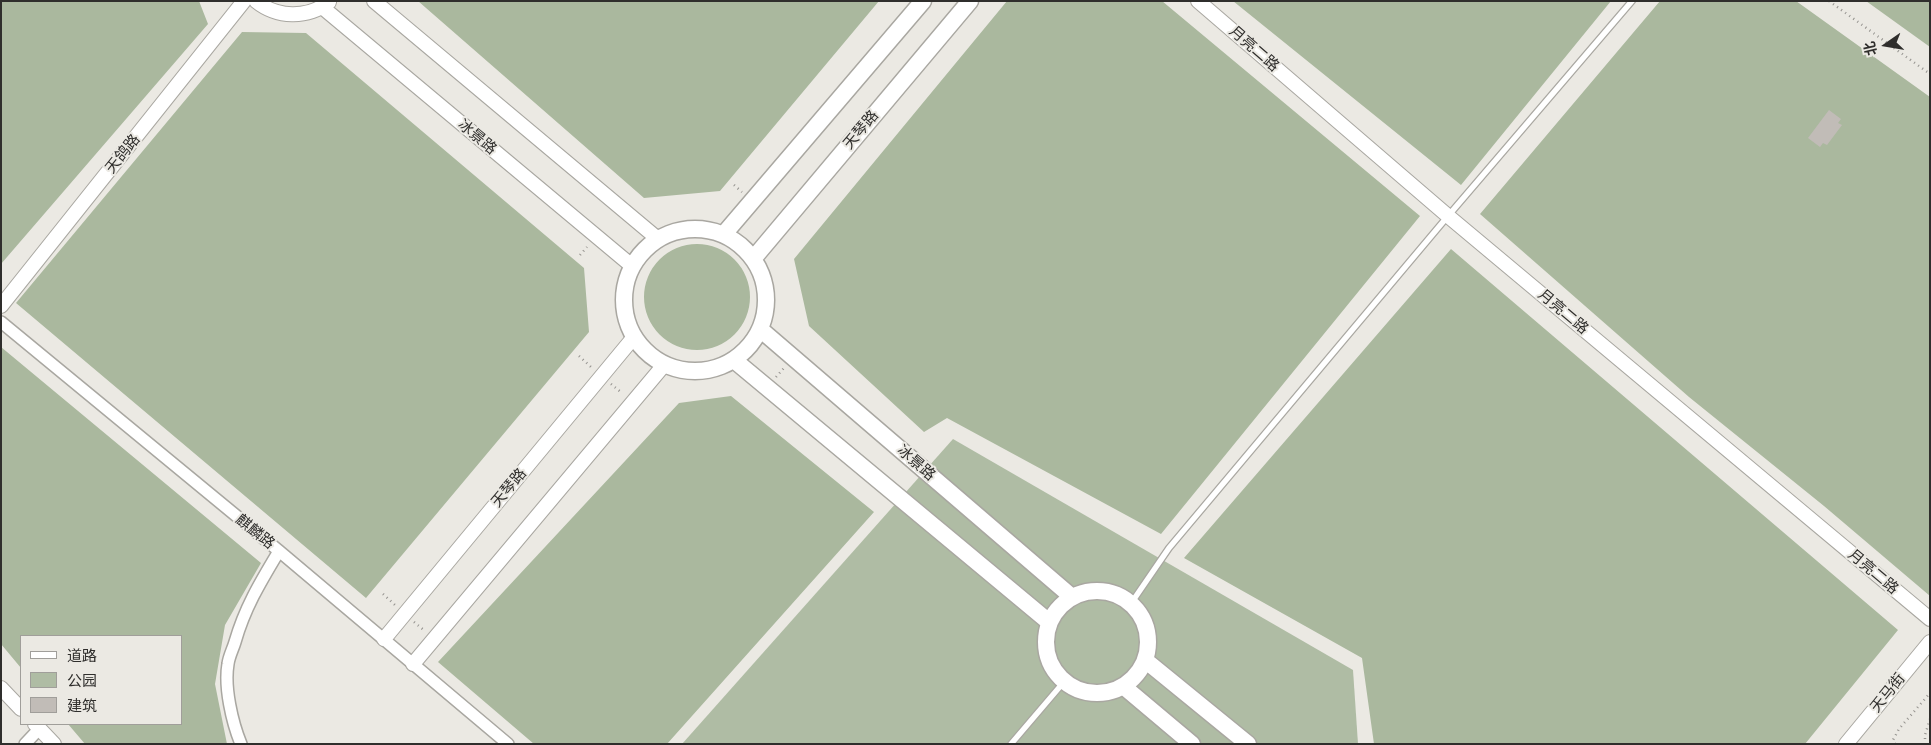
<!DOCTYPE html>
<meta charset="utf-8">
<style>
body{margin:0}
#map{position:relative;width:1931px;height:745px;overflow:hidden;background:#ebe9e3;font-family:Figtree,"Noto Sans SC",sans-serif}
canvas{display:block}
.frame{position:absolute;inset:0;border:2px solid #2f2e2c;pointer-events:none}
.legend{position:absolute;left:20px;top:635px;width:162px;height:90px;box-sizing:border-box;background:#ebe9e3;border:1px solid #a09e9a;margin:0;padding:6px 9px;list-style:none;font-size:15px;color:#2f2e2c}
.legend li{display:flex;align-items:center;gap:10px;height:25px}
.legend b{width:25px;border:1px solid #a09e9a}
.north{position:absolute;left:1861px;top:20px;width:50px;height:50px;-webkit-text-stroke:4px #ebe9e3;paint-order:stroke;rotate:257deg;font-size:14px;font-weight:700;line-height:20px;text-align:center;color:#2f2e2c}
.north::after{content:'';display:block;margin:auto;width:18px;height:22px;background:#2f2e2c;clip-path:polygon(50% 0,100% 100%,50% 72%,0 100%)}
</style>
<div id="map">
<canvas width="1931" height="745"></canvas>
<div class="frame"></div>
<ul class="legend">
<li><b style="height:6px;background:#fff"></b>道路</li>
<li><b style="height:14px;background:#afbca4"></b>公园</li>
<li><b style="height:14px;background:#c1bcb7"></b>建筑</li>
</ul>
<div class="north">北</div>
</div>
<script>
const ctx = document.querySelector('canvas').getContext('2d');
ctx.lineJoin = 'round';
function fill(path, color) {
  ctx.fillStyle = color;
  ctx.fill(path, 'evenodd');
}
function strokePath(path, color, width, dash) {
  ctx.strokeStyle = color;
  ctx.lineWidth = width;
  ctx.lineCap = dash ? 'butt' : 'round';
  ctx.setLineDash(dash || []);
  ctx.stroke(path);
}
function label(font, color, halo, rows, align = 'center') {
  ctx.font = font + ' Figtree,"Noto Sans SC",sans-serif';
  ctx.lineWidth = 4;
  ctx.setLineDash([]);
  ctx.textBaseline = 'middle';
  ctx.strokeStyle = halo;
  ctx.fillStyle = color;
  for (const [text, x, y, turn = 0] of rows) {
    ctx.save();
    ctx.translate(x, y);
    ctx.rotate((+turn || 0) * Math.PI / 180);
    ctx.textAlign = isNaN(turn) ? turn : align;
    if (halo) ctx.strokeText(text, 0, 0);
    ctx.fillText(text, 0, 0);
    ctx.restore();
  }
}
const green = new Path2D(`
 M953,439L1353,670L1358,744H682Z`);
const forest = new Path2D(`
 M1,1H199L208,24L1,264Z
 M418,1H879L720,191L644,198Z
 M1007,1H1162L1420,216L1161,534L947,418L924,432L809,326L794,259Z
 M1233,1H1611L1461,185Z
 M1660,1H1796L1930,97V596L1824,506L1689,397L1480,214Z
 M1866,1H1930V47Z
 M242,32L306,33L584,268L589,332L366,598L16,303Z
 M644 297a53 53 0 1 1 106 0a53 53 0 1 1-106 0Z
 M1451,249L1898,630L1805,744H1374L1362,658L1184,558Z
 M1,347L261,563L225,625L215,684L227,744H85L68,724H181V636H21V668L1,644Z
 M731,396L874,512L667,744H534L438,662L679,403Z`);
const building = new Path2D(`
 M1829,110L1841,119L1838,123L1842,125L1827,145L1823,143L1820,147L1808,138Z`);
const path = new Path2D(`
 M1829,1L1930,74
 M734,185L742,192
 M580,255L587,247
 M579,356L591,367
 M776,377L784,368
 M611,384L622,393
 M383,594L395,605
 M414,622L425,631
 M1895,744L1893,740L1899,729L1930,693
 M1925,744V735L1930,719`);
const service = new Path2D(`
 M1132,602L1169,548L1448,216L1632,1
 M1011,744L1063,683`);
const minor = new Path2D(`
 M1,322L279,551L508,744
 M25,744L40,728
 M241,744C232,722 224,687 228,664C229,656 233,649 235,642C245,607 261,581 279,551`);
const tertiary = new Path2D(`
 M256,1C277,18 307,19 329,2
 M374,1L658,239
 M1198,1L1448,216L1930,619
 M322,7L632,266
 M1,306L244,1
 M384,639L634,337
 M413,664L664,365
 M1,688L21,709
 M35,724L54,744
 M1846,744L1930,642`);
const secondary = new Path2D(`
 M624 300a71 71 0 1 1 142 0a71 71 0 1 1-142 0Z
 M724,234L923,1
 M753,259L970,1
 M760,329L1072,597
 M734,360L1049,622
 M1046 642a51 51 0 1 1 102 0a51 51 0 1 1-102 0Z
 M1145,660L1248,744
 M1123,686L1192,744`);
const streetNames = [
 ["月亮二路",1254,49,41],
 ["天琴路",861,130,-50],
 ["冰景路",477,137,40],
 ["天鸽路",123,154,-51],
 ["月亮二路",1563,312,40],
 ["冰景路",916,463,41],
 ["天琴路",509,488,-50],
 ["麒麟路",255,532,39],
 ["月亮二路",1873,572,40],
 ["天马街",1888,693,-51]
];
fill(green, '#afbca4');
fill(forest, '#aab89e');
fill(building, '#c1bcb7');
strokePath(service, '#a9a7a1', 8);
strokePath(minor, '#a9a7a1', 14);
strokePath(tertiary, '#a9a7a1', 16);
strokePath(secondary, '#a9a7a1', 19);
strokePath(path, '#95938f', 2.5, [1, 4]);
strokePath(service, '#fff', 5.5);
strokePath(minor, '#fff', 11);
strokePath(tertiary, '#fff', 14);
strokePath(secondary, '#fff', 16);
label('15px', '#2f2e2c', '#ebe9e3', streetNames);
</script>
